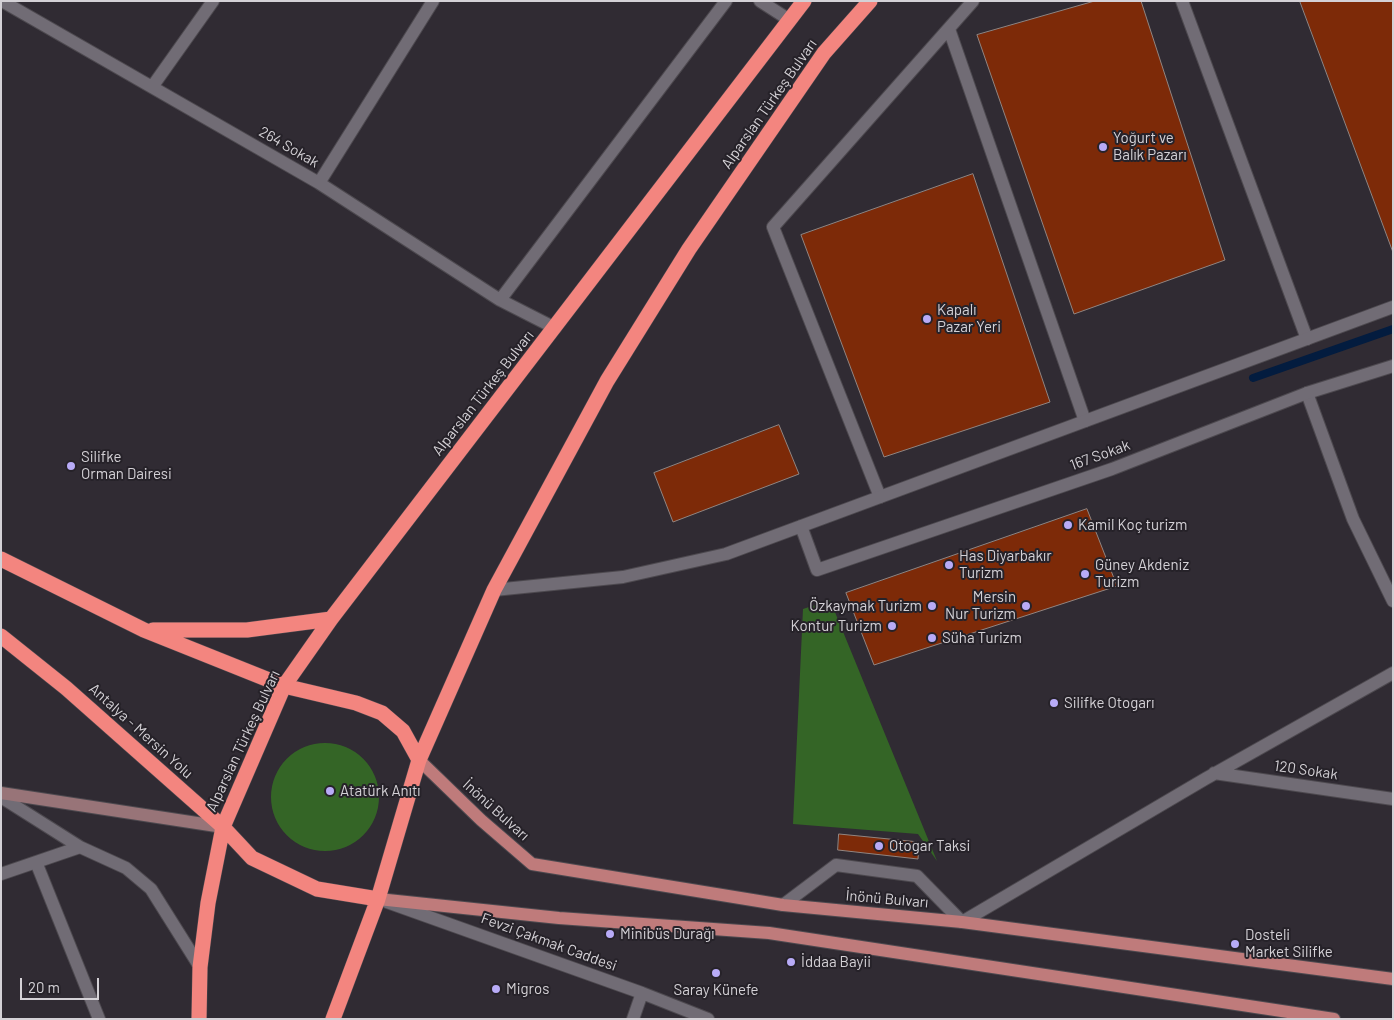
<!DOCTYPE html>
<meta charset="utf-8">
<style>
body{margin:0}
#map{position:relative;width:1394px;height:1020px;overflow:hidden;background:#302b33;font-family:Barlow,sans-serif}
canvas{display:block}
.frame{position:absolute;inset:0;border:2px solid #d4d1d6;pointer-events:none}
.scale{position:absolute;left:20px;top:978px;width:79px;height:22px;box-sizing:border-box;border:2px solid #d4d1d6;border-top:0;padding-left:6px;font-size:15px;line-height:18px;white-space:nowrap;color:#d4d1d6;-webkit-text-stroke:4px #262229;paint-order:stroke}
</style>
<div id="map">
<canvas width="1394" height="1020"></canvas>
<div class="frame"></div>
<div class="scale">20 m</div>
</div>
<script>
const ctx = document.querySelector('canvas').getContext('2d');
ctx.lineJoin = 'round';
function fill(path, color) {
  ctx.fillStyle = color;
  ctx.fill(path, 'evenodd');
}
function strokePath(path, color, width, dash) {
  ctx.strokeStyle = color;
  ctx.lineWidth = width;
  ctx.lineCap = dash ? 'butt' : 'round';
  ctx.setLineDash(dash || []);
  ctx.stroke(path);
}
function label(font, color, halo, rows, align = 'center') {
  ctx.font = font + ' Barlow,sans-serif';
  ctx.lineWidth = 4;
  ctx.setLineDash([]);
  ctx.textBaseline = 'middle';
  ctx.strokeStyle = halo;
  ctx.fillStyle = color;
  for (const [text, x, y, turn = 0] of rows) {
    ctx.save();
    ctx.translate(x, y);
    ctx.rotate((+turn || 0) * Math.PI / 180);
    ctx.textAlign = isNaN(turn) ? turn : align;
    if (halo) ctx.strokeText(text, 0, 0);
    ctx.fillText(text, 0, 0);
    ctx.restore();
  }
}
const green = new Path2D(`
 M830,600L937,861L918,834L793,824L803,609Z
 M271 797a54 54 0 1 1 108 0a54 54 0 1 1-108 0Z`);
const stream = new Path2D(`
 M1253,378L1393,329`);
const building = new Path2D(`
 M1095,1H1141L1225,260L1074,314L977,35Z
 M1300,1H1393V252Z
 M973,174L1050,402L884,457L801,235Z
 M779,425L799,474L673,522L654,473Z
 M1087,509L1117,586L874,665L846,593Z
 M839,834L919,842L918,859L838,850Z`);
const lane = new Path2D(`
 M1182,1L1307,339
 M949,29L1085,421
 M1307,393L1353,519L1393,601
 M880,497L773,227L973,1
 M783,905L836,865L917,876L962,922`);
const street = new Path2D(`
 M2,1L319,183L500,300L555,328
 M760,1L788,19
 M152,87L213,1
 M319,183L433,1
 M500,300L726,1
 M801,526L817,570L1112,469L1307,393L1393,366
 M494,590L623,577L726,554L1393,307
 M1214,773L1393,799
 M1,797L80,847L126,868L151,889L200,967
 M36,862L99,1019
 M1,874L80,847
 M387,902L642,993L708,1019
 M962,922L1205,779L1393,673
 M633,1019L642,993`);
const secondary = new Path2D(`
 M1,793L223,827`);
const primary = new Path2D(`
 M419,760L481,820L532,864L783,905L962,922L1393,979
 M378,899L559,918L769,933L1334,1019`);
const highway = new Path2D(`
 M1,559L144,630L284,686L356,703L382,713L403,731L419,760
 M153,630H247L331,619
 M1,636L66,688L223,827L252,858L317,889L378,899
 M199,1019L200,967L208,903L223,827L284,686L331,619L804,1
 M333,1019L378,899L419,760L494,590L607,381L689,249L824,53L870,1`);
const markers = [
 [1103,147,5,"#b8abf7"],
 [927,319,5,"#b8abf7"],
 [71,466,5,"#b8abf7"],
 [1068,525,5,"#b8abf7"],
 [949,565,5,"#b8abf7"],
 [1085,574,5,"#b8abf7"],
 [932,606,5,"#b8abf7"],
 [1026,606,5,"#b8abf7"],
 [892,626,5,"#b8abf7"],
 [932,638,5,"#b8abf7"],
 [1054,703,5,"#b8abf7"],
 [330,791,5,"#b8abf7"],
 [879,846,5,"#b8abf7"],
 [610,934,5,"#b8abf7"],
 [1235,944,5,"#b8abf7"],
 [791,962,5,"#b8abf7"],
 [716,973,5,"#b8abf7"],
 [496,989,5,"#b8abf7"]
];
const streetNames = [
 ["Alparslan Türkeş Bulvarı",769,104,-55],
 ["264 Sokak",289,147,30],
 ["Alparslan Türkeş Bulvarı",483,393,-52],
 ["167 Sokak",1100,455,-20],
 ["Antalya - Mersin Yolu",141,731,42],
 ["Alparslan Türkeş Bulvarı",243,741,-65],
 ["120 Sokak",1306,770,8],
 ["İnönü Bulvarı",496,810,42],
 ["İnönü Bulvarı",887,899,5],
 ["Fevzi Çakmak Caddesi",549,942,20]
];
const poiNames = [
 ["Yoğurt ve",1113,138],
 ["Balık Pazarı",1113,155],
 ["Kapalı",937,310],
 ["Pazar Yeri",937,327],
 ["Silifke",81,457],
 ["Orman Dairesi",81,474],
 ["Kamil Koç turizm",1078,525],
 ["Has Diyarbakır",959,556],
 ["Turizm",959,573],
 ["Güney Akdeniz",1095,565],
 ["Turizm",1095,582],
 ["Mersin",1016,597,"right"],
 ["Nur Turizm",1016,614,"right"],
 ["Özkaymak Turizm",922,606,"right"],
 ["Kontur Turizm",882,626,"right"],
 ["Süha Turizm",942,638],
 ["Silifke Otogarı",1064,703],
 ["Atatürk Anıtı",340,791],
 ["Otogar Taksi",889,846],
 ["Minibüs Durağı",620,934],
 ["Dosteli",1245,935],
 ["Market Silifke",1245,952],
 ["İddaa Bayii",801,962],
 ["Migros",506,989],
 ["Saray Künefe",716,990,"center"]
];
fill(green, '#346526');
strokePath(stream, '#031c3f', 8);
fill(building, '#7d2a08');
strokePath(building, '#918581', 1);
strokePath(lane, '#4d494f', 14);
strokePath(street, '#4d494f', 14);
strokePath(secondary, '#4d494f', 14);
strokePath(primary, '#4d494f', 14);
strokePath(highway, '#4d494f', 16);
strokePath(lane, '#716c75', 12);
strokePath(street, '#716c75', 12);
strokePath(secondary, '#987478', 12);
strokePath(primary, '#bf7b7b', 12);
strokePath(highway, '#f3857f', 15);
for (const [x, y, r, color] of markers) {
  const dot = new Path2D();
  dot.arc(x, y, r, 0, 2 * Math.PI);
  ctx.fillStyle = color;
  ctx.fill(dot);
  strokePath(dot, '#262229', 2);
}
label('15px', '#d4d1d6', '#262229', streetNames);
label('15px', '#d4d1d6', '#262229', poiNames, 'left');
</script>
